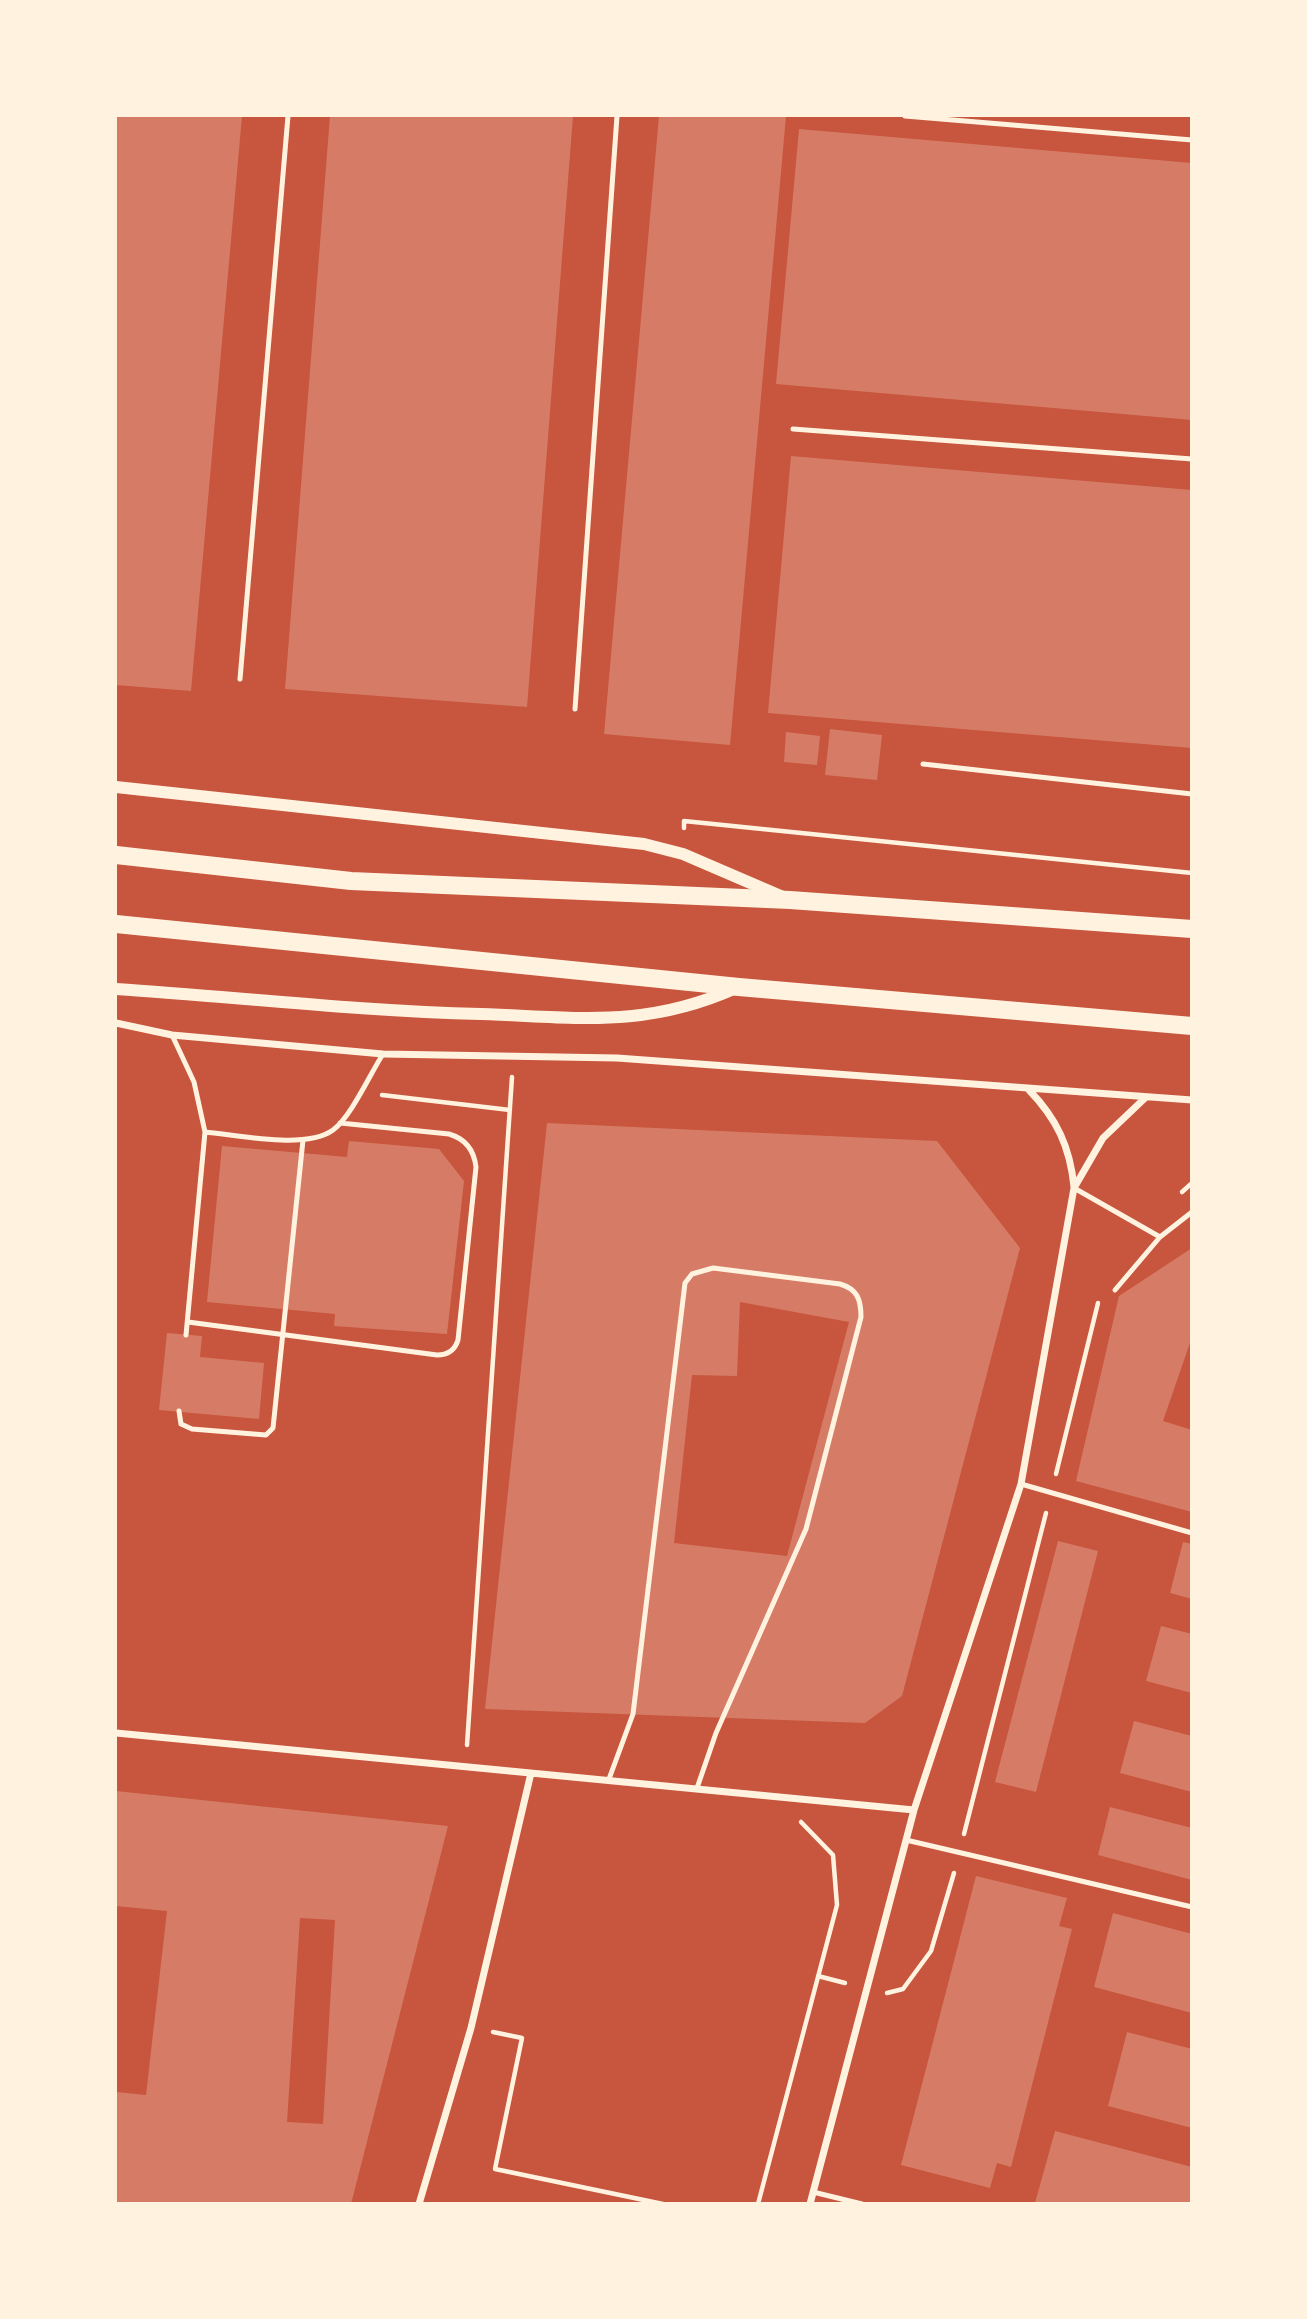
<!DOCTYPE html>
<style>
body{margin:0}
#map{position:relative;width:1307px;height:2319px;overflow:hidden;background:#c8553d;font-family:"DejaVu Sans",sans-serif}
canvas{display:block}
.frame{position:absolute;inset:0;border:117px solid #fff3e0;pointer-events:none}
</style>
<div id="map">
<canvas width="1307" height="2319"></canvas>
<div class="frame"></div>
</div>
<script>
const ctx = document.querySelector('canvas').getContext('2d');
ctx.lineJoin = 'round';
function fill(path, color) {
  ctx.fillStyle = color;
  ctx.fill(path, 'evenodd');
}
function strokePath(path, color, width, dash) {
  ctx.strokeStyle = color;
  ctx.lineWidth = width;
  ctx.lineCap = dash ? 'butt' : 'round';
  ctx.setLineDash(dash || []);
  ctx.stroke(path);
}
const building = new Path2D(`
 M116,116H242L191,691L116,685Z
 M330,116H573L527,707L285,689Z
 M659,116H786L730,745L604,734Z
 M799,129L1192,163V420L776,384Z
 M791,456L1192,490V748L768,713Z
 M830,729L882,735L877,780L825,775Z
 M786,732L820,736L817,765L784,762Z
 M547,1123L937,1141L1020,1248L902,1696L865,1723L485,1709ZM740,1302L849,1322L787,1556L674,1543L692,1375L737,1376Z
 M349,1141L439,1149L464,1181L447,1334L334,1326L335,1314L207,1302L222,1146L347,1157Z
 M1192,1248V1337L1163,1421L1192,1430V1512L1076,1481L1119,1296Z
 M167,1333L202,1336L200,1357L264,1363L259,1419L159,1410Z
 M1058,1541L1098,1551L1036,1792L995,1782Z
 M1183,1542L1192,1544V1599L1170,1593Z
 M1161,1626L1192,1634V1693L1146,1681Z
 M1134,1721L1192,1736V1792L1120,1773Z
 M116,1791L448,1826L351,2204H116V2092L146,2095L167,1911L116,1906ZM300,1918L335,1920L323,2124L287,2122Z
 M1110,1807L1192,1828V1880L1098,1855Z
 M976,1876L1067,1898L1059,1926L1072,1929L1011,2167L997,2163L990,2188L901,2165Z
 M1113,1913L1192,1934V2013L1094,1987Z
 M1127,2032L1192,2049V2128L1108,2106Z
 M1055,2131L1192,2167V2204L1035,2203Z`);
const path = new Path2D(`
 M684,828V821L1192,873
 M382,1095L510,1110
 M1182,1192L1192,1183
 M1056,1474L1098,1303
 M467,1745L512,1077
 M964,1834L1046,1513
 M818,1976L845,1983
 M887,1993L903,1989L931,1951L954,1873
 M493,2032L522,2038L495,2169L663,2204
 M758,2204L837,1905L833,1855L801,1822`);
const service = new Path2D(`
 M905,116L1192,140
 M793,429L1192,459
 M240,679L288,116
 M575,709L617,116
 M923,764L1192,794
 M172,1035L194,1082L205,1132L186,1335
 M205,1132C238,1135 306,1150 333,1130C351,1117 370,1074 383,1054
 M1074,1188L1160,1237
 M1115,1290L1160,1237L1192,1212
 M188,1322L437,1355C448,1355 455,1350 458,1340L476,1167C474,1150 466,1139 449,1134L340,1123
 M179,1411L181,1424L192,1429L266,1435L273,1428L303,1140
 M1021,1484L1192,1533
 M609,1779L633,1714L685,1283L692,1274L713,1268L840,1284C857,1289 861,1299 861,1317L806,1529L716,1733L697,1788
 M906,1840L1192,1907
 M813,2192L862,2204`);
const minor = new Path2D(`
 M116,1023L172,1035L383,1054L617,1058L1192,1100
 M1029,1090C1057,1119 1070,1147 1074,1187
 M116,1733L914,1810
 M419,2204L471,2028L531,1773
 M810,2204L914,1810L1021,1484L1074,1188L1103,1138L1145,1098`);
const tertiary = new Path2D(`
 M116,787L644,844L683,854L783,897
 M116,989C238,997 358,1011 481,1014C577,1017 644,1029 736,988`);
const primary = new Path2D(`
 M116,855L351,881L790,900L1192,929
 M116,924L739,987L1192,1026`);
fill(building, '#d67c66');
strokePath(path, '#fff3e0', 4.5);
strokePath(service, '#fff3e0', 5);
strokePath(minor, '#fff3e0', 7);
strokePath(tertiary, '#fff3e0', 12);
strokePath(primary, '#fff3e0', 18);
</script>
